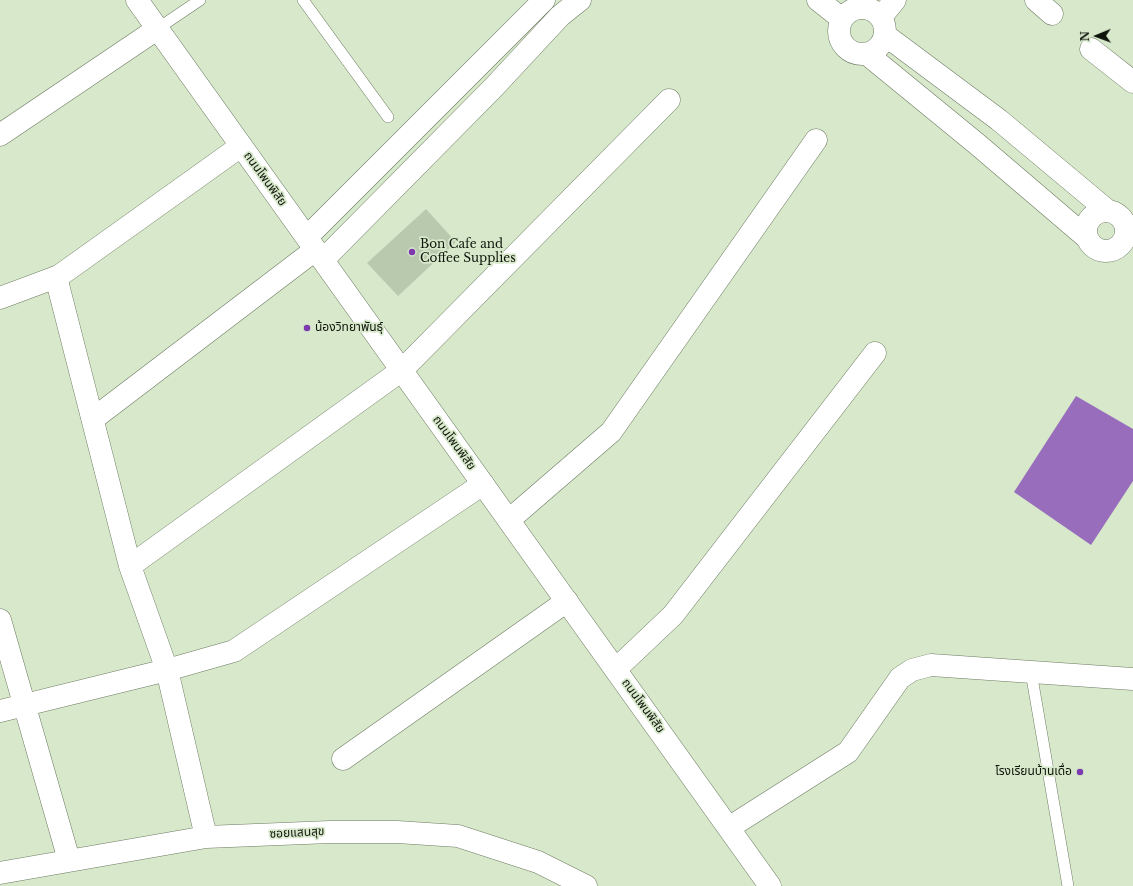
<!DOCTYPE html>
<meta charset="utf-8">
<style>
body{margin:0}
#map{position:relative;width:1133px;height:886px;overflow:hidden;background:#d7e8cb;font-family:"Libre Baskerville",serif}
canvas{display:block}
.north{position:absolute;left:1077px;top:16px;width:40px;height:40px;-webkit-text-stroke:3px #d7e8cb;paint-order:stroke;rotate:269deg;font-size:11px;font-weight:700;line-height:16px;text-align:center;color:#0f150b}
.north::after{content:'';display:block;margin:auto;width:14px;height:18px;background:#0f150b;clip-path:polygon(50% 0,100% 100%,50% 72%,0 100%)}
</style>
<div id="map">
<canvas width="1133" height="886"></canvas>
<div class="north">N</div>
</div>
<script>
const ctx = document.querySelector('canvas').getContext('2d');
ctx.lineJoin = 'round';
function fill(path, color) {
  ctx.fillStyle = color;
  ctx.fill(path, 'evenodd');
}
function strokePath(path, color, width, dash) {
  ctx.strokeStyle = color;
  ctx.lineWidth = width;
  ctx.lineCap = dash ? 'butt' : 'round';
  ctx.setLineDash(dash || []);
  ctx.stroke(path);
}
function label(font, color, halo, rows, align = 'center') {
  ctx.font = font + ' "Libre Baskerville","Noto Sans Thai",serif';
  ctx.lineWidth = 3.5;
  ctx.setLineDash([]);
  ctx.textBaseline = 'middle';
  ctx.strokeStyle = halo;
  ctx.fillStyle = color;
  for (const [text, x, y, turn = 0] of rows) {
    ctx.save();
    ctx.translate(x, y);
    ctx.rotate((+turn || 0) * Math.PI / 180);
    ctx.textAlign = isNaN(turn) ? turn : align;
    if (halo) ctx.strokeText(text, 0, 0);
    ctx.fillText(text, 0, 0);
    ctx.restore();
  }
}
const water = new Path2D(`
 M1076,396L1133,429V481L1091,545L1014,492Z`);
const building = new Path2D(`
 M426,209L456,242L398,296L367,263Z`);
const lane = new Path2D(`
 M303,0L388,117
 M157,29L200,0
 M1031,672L1068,886`);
const street = new Path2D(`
 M818,0L842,19
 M1036,0L1052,14
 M839 31a23 23 0 1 1 46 0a23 23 0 1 1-46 0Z
 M881,17L895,0
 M885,35L999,120L1108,211
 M1091,49L1133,82
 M867,54L977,144L1086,237
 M0,135L157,29
 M1086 231a20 20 0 1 1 40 0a20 20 0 1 1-40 0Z
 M307,237L544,0
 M323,260L494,87L560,16L580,0
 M56,277L130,566L167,670L206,837
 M0,298L59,276L241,146
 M93,419L315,250
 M509,520L611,432L816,140
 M130,566L402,370L669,100
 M0,620L69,860
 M616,669L673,615L875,353
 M0,711L167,670L234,651L483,484
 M343,759L567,601
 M730,827L848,752L900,678L912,670L931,665L1133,679
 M0,873L206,837L330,832H397L458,836L538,862L586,886`);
const secondary = new Path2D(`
 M137,0L770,886`);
const markers = [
 [412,252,4,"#7d3aae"],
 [307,328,4,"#7d3aae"],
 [1080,772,4,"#7d3aae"]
];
const streetNames = [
 ["ถนนโพนพิสัย",265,179,54],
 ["ถนนโพนพิสัย",454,443,54],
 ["ถนนโพนพิสัย",643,706,54],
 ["ซอยแสนสุข",297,833,-3]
];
const poiNames = [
 ["Bon Cafe and",420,245],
 ["Coffee Supplies",420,259],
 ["น้องวิทยาพันธุ์",315,328],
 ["โรงเรียนบ้านเดื่อ",1072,772,"right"]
];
fill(water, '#986ebc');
fill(building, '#b9c9ad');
strokePath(lane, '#6d7b62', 12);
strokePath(street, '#6d7b62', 23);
strokePath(secondary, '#6d7b62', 23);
strokePath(lane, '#fff', 11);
strokePath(street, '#fff', 22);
strokePath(secondary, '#fff', 22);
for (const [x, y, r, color] of markers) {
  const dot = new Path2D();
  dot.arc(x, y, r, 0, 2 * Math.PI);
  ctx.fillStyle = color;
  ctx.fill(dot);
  strokePath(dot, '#d7e8cb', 1.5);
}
label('12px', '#0f150b', '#d7e8cb', streetNames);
label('12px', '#0f150b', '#d7e8cb', poiNames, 'left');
</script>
